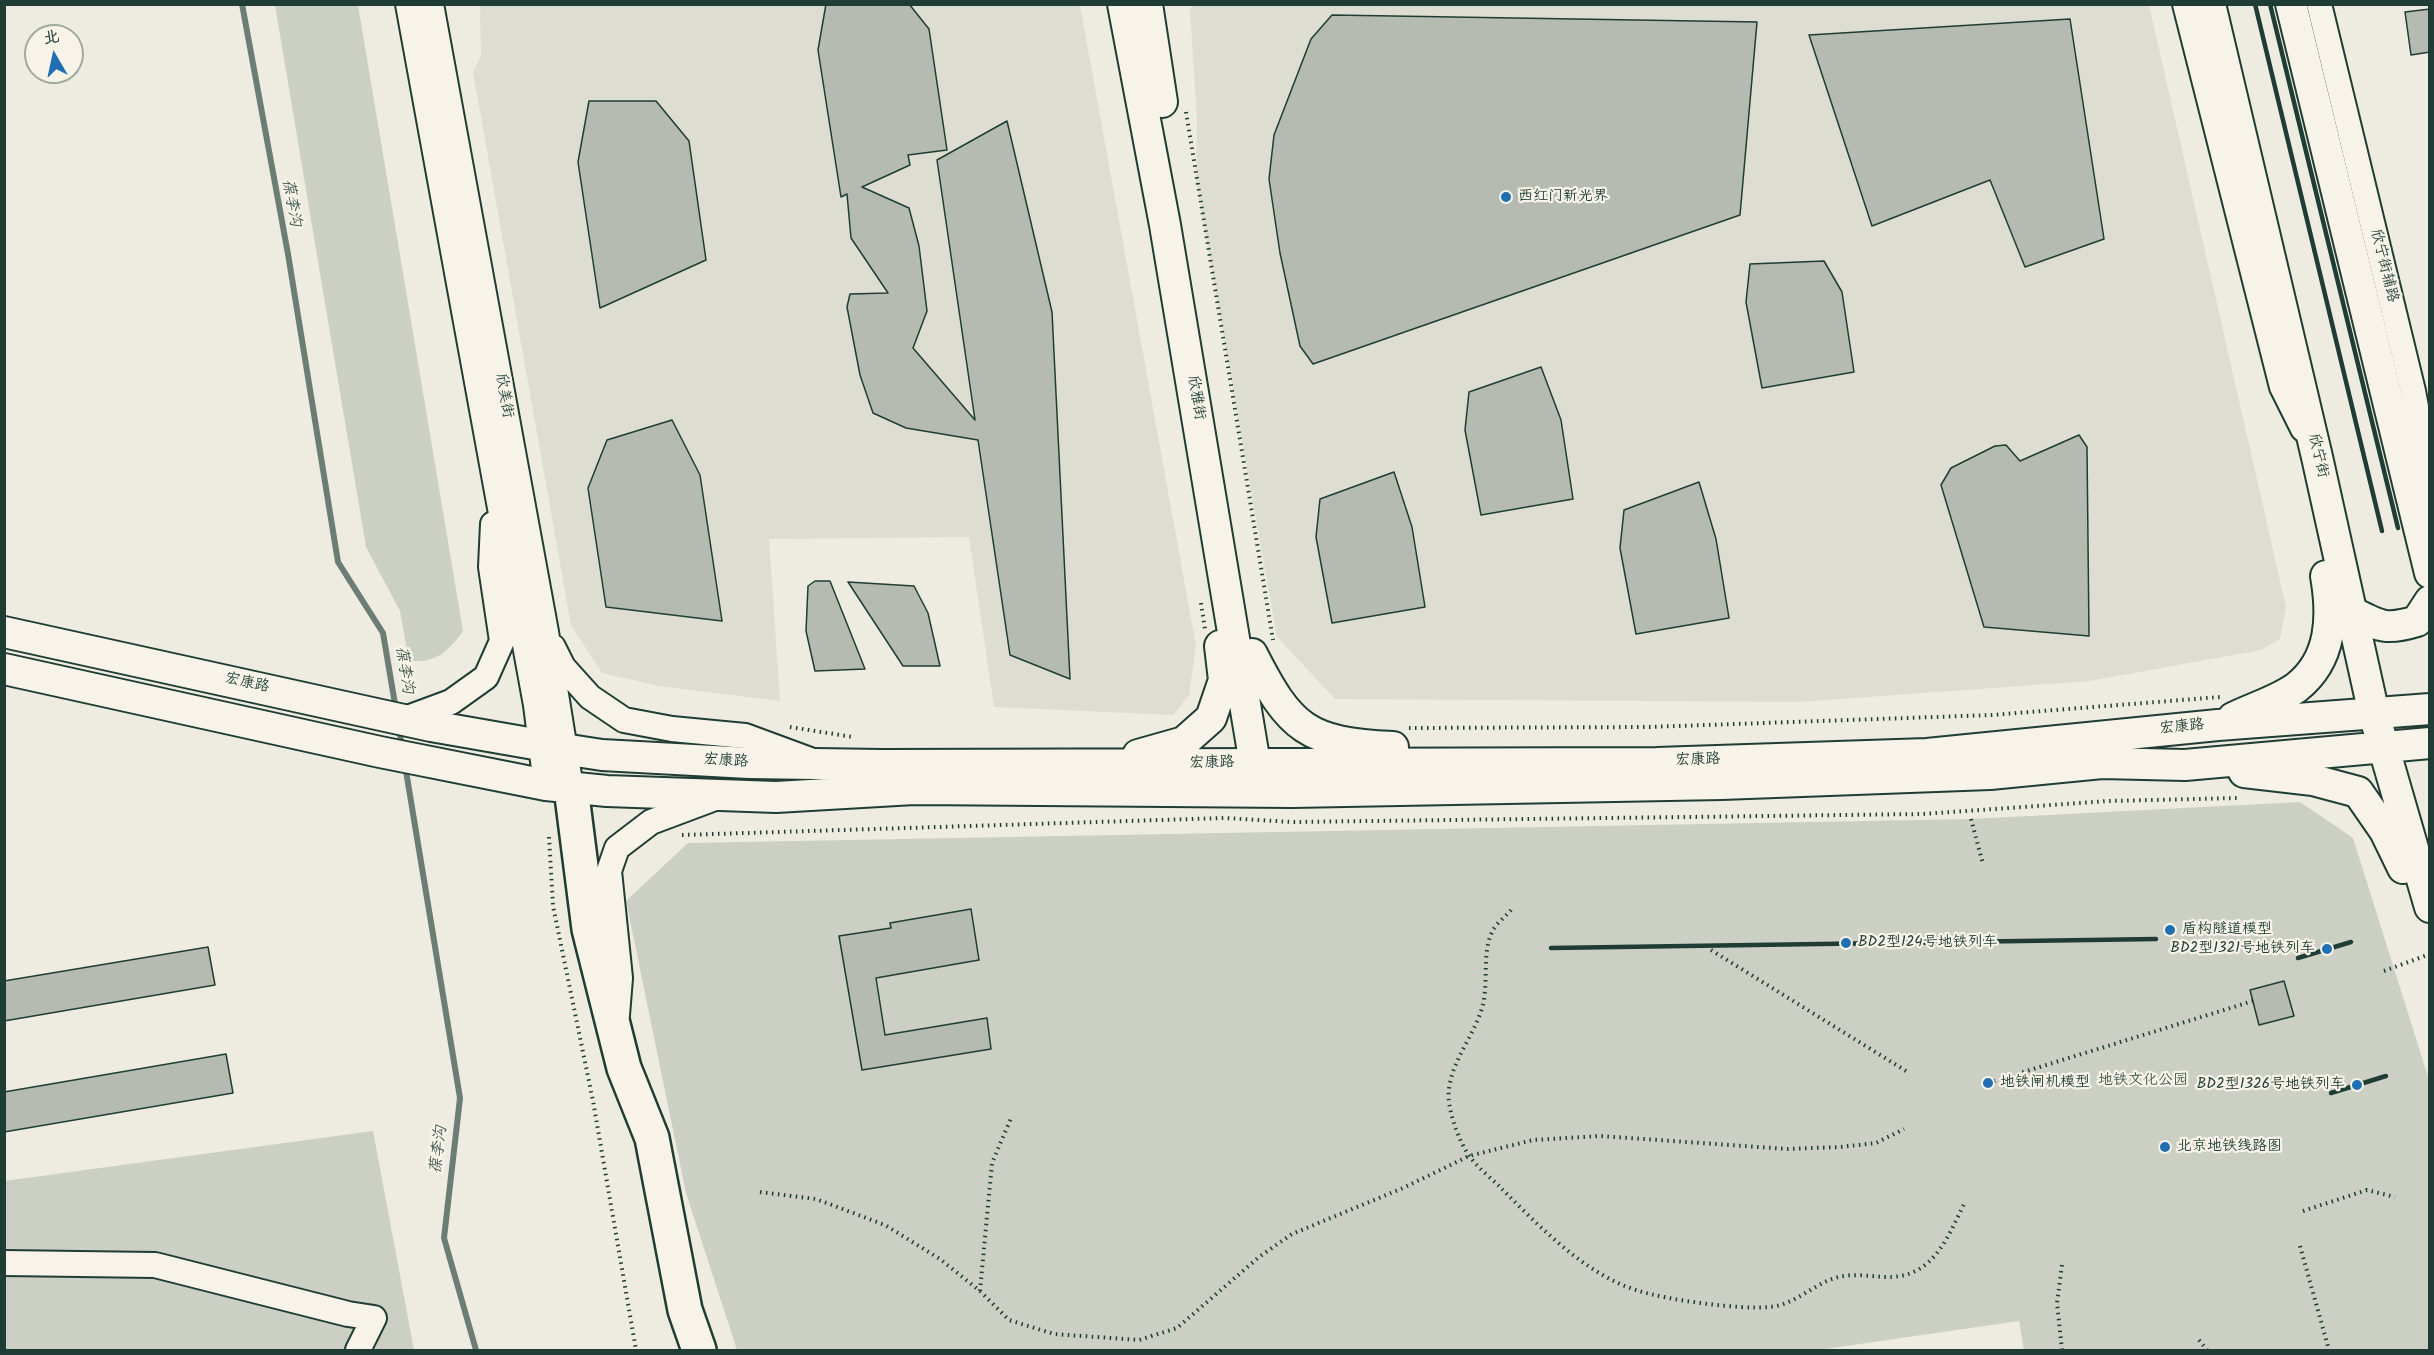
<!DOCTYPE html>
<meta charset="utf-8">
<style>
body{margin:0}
#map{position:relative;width:2434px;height:1355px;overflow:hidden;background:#eeece1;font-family:Kalam,"LXGW WenKai TC",sans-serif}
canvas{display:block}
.frame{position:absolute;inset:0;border:6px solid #1f3d34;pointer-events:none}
.north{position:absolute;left:24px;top:24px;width:60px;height:60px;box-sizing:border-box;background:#f7f3e8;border:2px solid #a1aaa0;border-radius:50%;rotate:351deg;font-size:16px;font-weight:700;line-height:24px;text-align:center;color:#1f3d34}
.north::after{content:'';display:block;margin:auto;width:21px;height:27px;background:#1f6fb2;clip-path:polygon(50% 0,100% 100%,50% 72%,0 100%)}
</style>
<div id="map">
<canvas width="2434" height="1355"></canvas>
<div class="frame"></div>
<div class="north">北</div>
</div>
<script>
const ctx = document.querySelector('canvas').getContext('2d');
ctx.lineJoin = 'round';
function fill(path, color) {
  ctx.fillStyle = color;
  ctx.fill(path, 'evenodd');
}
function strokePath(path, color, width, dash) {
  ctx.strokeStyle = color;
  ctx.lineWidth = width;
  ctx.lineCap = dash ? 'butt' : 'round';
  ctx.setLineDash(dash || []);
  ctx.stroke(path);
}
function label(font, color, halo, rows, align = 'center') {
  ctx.font = font + ' Kalam,"LXGW WenKai TC",sans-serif';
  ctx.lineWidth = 4.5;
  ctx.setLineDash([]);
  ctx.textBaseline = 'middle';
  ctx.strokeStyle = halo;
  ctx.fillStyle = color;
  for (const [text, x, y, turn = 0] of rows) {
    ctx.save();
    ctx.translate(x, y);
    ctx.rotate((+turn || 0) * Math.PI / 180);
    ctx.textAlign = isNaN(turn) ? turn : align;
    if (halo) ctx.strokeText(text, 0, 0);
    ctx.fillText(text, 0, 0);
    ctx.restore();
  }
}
const built = new Path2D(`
 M1193,4L2149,5L2286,607L2280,639L2261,650L2090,681L1798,702L1335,699L1277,637L1196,181L1197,120L1190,9Z
 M480,5H1080L1196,646L1189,695L1173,715L994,707L969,537L769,539L780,701L659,686L602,673L571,625L473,72L481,56Z`);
const green = new Path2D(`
 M275,5H358L463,631C448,652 436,663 409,661L400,611L366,547Z
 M2300,802L2353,838L2429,1080V1350H2024L2019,1321L1818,1350H737L686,1193L626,901L688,843L1971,819Z
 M373,1131L414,1350H5L4,1181Z`);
const stream = new Path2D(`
 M242,4L288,254L338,562L383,633L396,710
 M399,726L402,749
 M405,765L460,1098L444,1238L476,1350`);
const building = new Path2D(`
 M826,4H909L929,29L947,150L908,155L910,165L862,187L909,208L919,246L927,311L913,348L975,420L937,160L1007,121L1052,312L1070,679L1010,655L978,440L906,428L873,413L860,375L847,307L850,294L888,293L851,238L847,194L841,197L818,50Z
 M2430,9V52L2411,55L2405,12Z
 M1332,15L1757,22L1740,215L1313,364L1300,346L1280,253L1269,179L1274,135L1311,39Z
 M2070,19L2104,239L2025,267L1990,180L1872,226L1809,35Z
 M589,101H656L689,141L706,260L600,308L578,162Z
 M1824,261L1842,292L1854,372L1762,388L1746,302L1750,264Z
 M1541,367L1561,420L1573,499L1481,515L1465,430L1469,392Z
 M672,420L700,475L722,621L606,607L588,488L607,440Z
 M2079,435L2087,447L2089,636L1984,627L1941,485L1951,468L1995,446L2006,445L2020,461Z
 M1394,472L1412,527L1425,607L1332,623L1316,537L1320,499Z
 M1699,482L1716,539L1729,618L1636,634L1620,548L1624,510Z
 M815,581H830L865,669L815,671L806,631L808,586Z
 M848,582L914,586L928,613L940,666H903Z
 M971,909L979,960L876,978L885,1035L987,1018L991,1049L862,1070L839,936L891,928L890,923Z
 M208,947L215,985L4,1021V981Z
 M2284,981L2294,1016L2259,1025L2250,990Z
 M226,1054L233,1093L4,1132V1092Z`);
const path = new Path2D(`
 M1186,112L1273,640
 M1201,603L1205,629
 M790,727L853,737
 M1409,728L1649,727L1992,715L2220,697
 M1971,819L1983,864
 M682,835L1225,818L1292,822L1923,814L2108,801L2239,798
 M549,837L553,906L593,1101L636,1350
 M1511,910C1506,916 1497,923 1493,930C1480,955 1491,986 1480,1014C1471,1039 1452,1062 1449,1089C1446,1107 1459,1142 1470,1157C1478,1168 1490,1177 1499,1186C1538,1225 1585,1275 1639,1291C1668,1300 1740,1310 1769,1307C1795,1305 1812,1285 1835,1278C1850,1273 1868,1276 1884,1277C1932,1279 1946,1241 1964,1204
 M1711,950L1906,1071
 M2384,971L2430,954
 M1988,1083L2253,1001
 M760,1192L816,1199L885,1225L940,1259L980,1291L1009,1320L1054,1334L1139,1340L1177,1328L1259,1257L1292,1234L1403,1188L1469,1156L1533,1140L1600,1136L1787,1149L1840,1147L1876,1143L1904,1129
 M2303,1211L2367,1190L2395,1197
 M2300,1246L2329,1350
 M980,1291L992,1163L1012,1116
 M2199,1340L2207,1350
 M2062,1350L2057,1303L2062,1265`);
const minor = new Path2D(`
 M408,4L536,705L546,785
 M431,4L546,632L571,788
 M2185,4L2282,387L2303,429
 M2319,4L2413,391L2423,444L2421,507
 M553,647L563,667L590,697L624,720L672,729L745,736L810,760
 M405,719L451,702L486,677L502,641L491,567L493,524
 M617,1015L620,978L609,871L617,848L651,822L715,798
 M4,1263L155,1265L348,1314L374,1318L358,1350`);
const major = new Path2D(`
 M1123,4L1165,225L1258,782
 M1147,4L1162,102
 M2210,4L2317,457L2374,714L2430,907
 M2291,4L2430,573
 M2350,611C2379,626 2385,631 2417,621L2430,601
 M4,632L431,726L563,749L602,755L749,763L882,765L1657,763L1927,754L2218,725L2430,709
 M1252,654C1290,729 1307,743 1393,747
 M4,669L380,752L546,785L607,791L776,797L914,789L1292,792L1722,784L1990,774L2102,763L2185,765L2430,743
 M2233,718C2253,708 2280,700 2297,687C2332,659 2333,617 2326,576
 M1138,755L1184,742L1211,718L1224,680L1220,646
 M2244,772L2313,780L2358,792L2385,831L2403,868`);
const highway = new Path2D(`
 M571,788L589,929L624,1068L652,1138L685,1310L699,1350`);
const rail = new Path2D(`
 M2255,4L2382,531
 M2270,4L2398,528
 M1551,948L2156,939
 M2298,958L2351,942
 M2331,1093L2386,1076`);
const markers = [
 [1506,197,6,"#1f6fb2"],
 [2170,930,6,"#1f6fb2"],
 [1846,943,6,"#1f6fb2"],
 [2327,949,6,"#1f6fb2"],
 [1988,1083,6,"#1f6fb2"],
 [2357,1085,6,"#1f6fb2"],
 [2165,1147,6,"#1f6fb2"]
];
const poiNames = [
 ["西红门新光界",1518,197],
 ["盾构隧道模型",2182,930],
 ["BD2型124号地铁列车",1858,943],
 ["BD2型1321号地铁列车",2315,949,"right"],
 ["地铁闸机模型",2000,1083],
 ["BD2型1326号地铁列车",2345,1085,"right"],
 ["北京地铁线路图",2177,1147]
];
const streetNames = [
 ["欣宁街辅路",2383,266,76],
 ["欣美街",503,396,80],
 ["欣雅街",1195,398,80],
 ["欣宁街",2317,456,77],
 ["宏康路",247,684,12],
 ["宏康路",2182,728,-6],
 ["宏康路",1698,761,-2],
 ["宏康路",726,762,3],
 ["宏康路",1212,764,-1]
];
const parkNames = [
 ["地铁文化公园",2143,1081]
];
const waterNames = [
 ["葆李沟",290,203,80],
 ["葆李沟",403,670,81],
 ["葆李沟",440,1150,-83]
];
fill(built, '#ddddd2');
fill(green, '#cccfc4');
strokePath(stream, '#6c7e74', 6);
fill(building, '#b5bbb0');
strokePath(building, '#1f3d34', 1.5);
strokePath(minor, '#1f3d34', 28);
strokePath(major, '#1f3d34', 34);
strokePath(highway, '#1f3d34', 38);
strokePath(path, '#1f3d34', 4, [1.5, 4.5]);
strokePath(minor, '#f7f3e8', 24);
strokePath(major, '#f7f3e8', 30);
strokePath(highway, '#f7f3e8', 33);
strokePath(rail, '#1f3d34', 4.5);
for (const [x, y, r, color] of markers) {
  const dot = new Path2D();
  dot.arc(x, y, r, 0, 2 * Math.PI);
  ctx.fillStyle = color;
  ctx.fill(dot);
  strokePath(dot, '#f7f3e8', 2);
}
label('15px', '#1f3d34', '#f7f3e8', poiNames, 'left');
label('15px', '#1f3d34', '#f7f3e8', streetNames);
label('15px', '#425a51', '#f7f3e8', parkNames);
label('italic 16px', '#3f584f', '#f7f3e8', waterNames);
</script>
